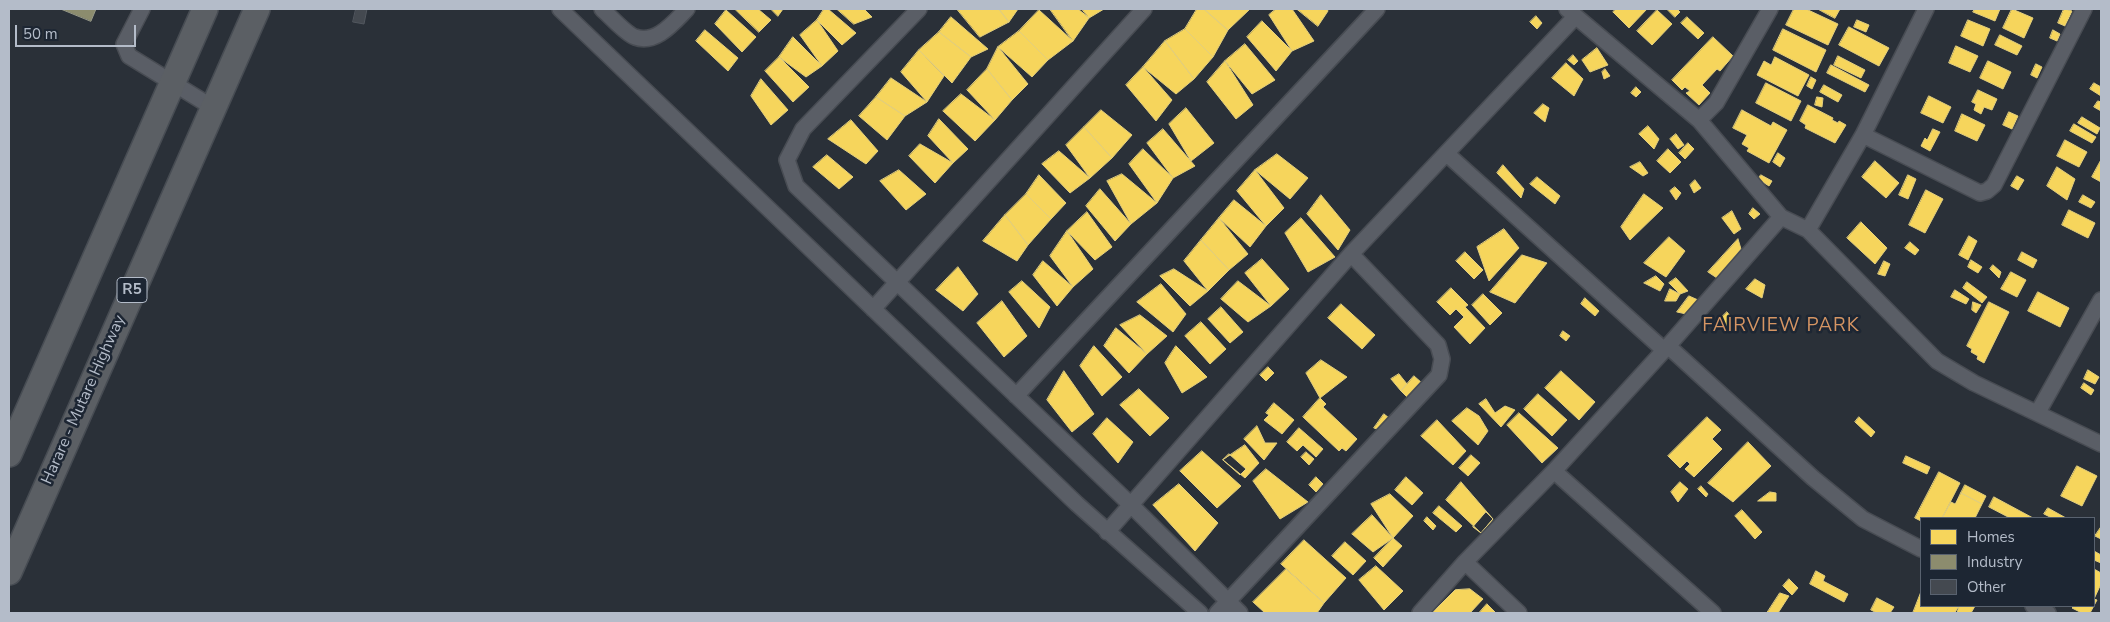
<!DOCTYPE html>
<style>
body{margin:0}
#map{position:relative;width:2110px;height:622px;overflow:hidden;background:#2a3038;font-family:"Nunito Sans",sans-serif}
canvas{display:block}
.frame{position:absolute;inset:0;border:10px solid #b4bcc9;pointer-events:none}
.legend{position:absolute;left:1920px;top:517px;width:175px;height:90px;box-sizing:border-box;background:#1d2633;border:1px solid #59626f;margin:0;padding:6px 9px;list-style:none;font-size:15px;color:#b4bcc9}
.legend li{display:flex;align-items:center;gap:10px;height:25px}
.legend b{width:25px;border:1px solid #59626f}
.scale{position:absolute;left:15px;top:25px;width:121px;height:22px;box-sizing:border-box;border:2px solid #b4bcc9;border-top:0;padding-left:6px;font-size:15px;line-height:18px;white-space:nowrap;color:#b4bcc9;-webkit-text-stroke:4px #1d2633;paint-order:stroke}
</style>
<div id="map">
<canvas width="2110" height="622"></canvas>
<div class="frame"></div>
<ul class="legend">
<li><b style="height:14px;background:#f6d55c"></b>Homes</li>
<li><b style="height:14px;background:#8c8c6e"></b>Industry</li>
<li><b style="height:14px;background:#444950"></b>Other</li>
</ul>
<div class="scale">50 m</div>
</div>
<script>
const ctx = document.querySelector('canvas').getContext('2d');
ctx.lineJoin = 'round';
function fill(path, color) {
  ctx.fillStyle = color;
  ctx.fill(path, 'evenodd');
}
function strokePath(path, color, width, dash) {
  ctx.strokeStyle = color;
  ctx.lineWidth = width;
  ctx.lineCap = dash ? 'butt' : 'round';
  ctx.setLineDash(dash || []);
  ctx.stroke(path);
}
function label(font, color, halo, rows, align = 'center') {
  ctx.font = font + ' "Nunito Sans",sans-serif';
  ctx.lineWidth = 5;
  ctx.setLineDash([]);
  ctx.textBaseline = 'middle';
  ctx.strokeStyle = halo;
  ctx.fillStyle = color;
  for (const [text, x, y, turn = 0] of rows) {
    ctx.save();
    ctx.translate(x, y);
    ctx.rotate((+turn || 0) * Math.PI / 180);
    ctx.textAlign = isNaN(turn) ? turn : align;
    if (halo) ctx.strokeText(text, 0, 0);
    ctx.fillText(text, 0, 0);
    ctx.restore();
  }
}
const homes = new Path2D(`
 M735,9H758L771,20L759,32Z
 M771,9H783L778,16Z
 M824,9H828L856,33L842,45L817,20Z
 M837,9H864L872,17L854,24Z
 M957,9H999L1009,22L980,37Z
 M999,9H1018L1009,22Z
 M1050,9H1078L1089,18L1073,41Z
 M1082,9H1104L1089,18Z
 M1197,9H1204L1228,30L1213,57L1185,29Z
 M1204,9H1250L1228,30Z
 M1276,9H1292L1314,41L1292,51L1269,15Z
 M1297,9H1327L1328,11L1318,26Z
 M1616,9H1647L1629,28L1613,12Z
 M1667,9H1677L1680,12L1675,17Z
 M1794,9H1806L1838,24L1828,45L1786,25Z
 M1818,9H1840L1835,18Z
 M1975,9H2000L1995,21L1973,12Z
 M2012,9L2033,18L2024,38L2003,28Z
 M2064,9L2072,11L2065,26L2058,23Z
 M726,10L756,37L742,52L715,24Z
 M1039,10L1073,41L1048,60L1019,31Z
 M1657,10L1672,24L1652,45L1637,31Z
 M1536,16L1542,23L1537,29L1530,22Z
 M951,17L988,49L971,57L939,32Z
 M1687,17L1704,33L1698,39L1681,23Z
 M817,20L838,51L822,66L800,35Z
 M1857,20L1869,25L1866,32L1854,27Z
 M1968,20L1990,29L1983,46L1961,36Z
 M1262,21L1292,51L1276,71L1247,37Z
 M1849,27L1889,48L1879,66L1839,45Z
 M1185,29L1213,57L1194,79L1165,41Z
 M1783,29L1826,50L1816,72L1773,50Z
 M705,30L738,58L728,71L696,41Z
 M2053,30L2060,34L2057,41L2050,38Z
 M1019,31L1048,60L1032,77L998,47Z
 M939,32L971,57L952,83L919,50Z
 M2000,35L2022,46L2017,55L1995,45Z
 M793,37L822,66L806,77L779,57Z
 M1713,37L1733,56L1720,71L1717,69L1702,85L1710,93L1699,105L1686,93L1690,91L1685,87L1682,90L1672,80Z
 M1165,41L1194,79L1176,94L1143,67Z
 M1245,44L1275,80L1252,94L1225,61Z
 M1956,46L1978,56L1970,72L1949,63Z
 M998,47L1028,84L1012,100L987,69Z
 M1597,48L1608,65L1590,72L1582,60Z
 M919,50L944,76L927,102L901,72Z
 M1573,55L1578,61L1574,65L1568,60Z
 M1838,56L1865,70L1861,78L1834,65Z
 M779,57L809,87L793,102L765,71Z
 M1775,57L1809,75L1798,96L1757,75L1764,61L1771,65Z
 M1225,61L1253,105L1236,119L1207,82Z
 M1988,61L2011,72L2003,89L1980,78Z
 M1566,63L1583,79L1574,96L1552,78Z
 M2036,64L2042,67L2037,78L2031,75Z
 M1831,65L1869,85L1865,92L1827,73Z
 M1143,67L1172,100L1156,121L1126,85Z
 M987,69L1012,100L995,120L967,90Z
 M1605,69L1610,76L1604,79L1602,72Z
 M1811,77L1816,80L1812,89L1807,86Z
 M891,78L927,102L905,116L876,97Z
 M761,79L788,110L771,125L751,96Z
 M1766,83L1801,101L1791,121L1756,103Z
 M2094,83L2101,87V96L2090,89Z
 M1824,85L1842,95L1838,102L1820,92Z
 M1636,87L1641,92L1636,97L1631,93Z
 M1978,90L1997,99L1992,110L1984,107L1981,114L1974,110L1976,104L1972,102Z
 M961,94L995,120L975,141L943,111Z
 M1929,96L1951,107L1943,123L1921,113Z
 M876,97L905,116L887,140L859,116Z
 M1817,97L1823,98L1822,107L1815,105Z
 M2098,101L2101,102V111L2094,107Z
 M1543,104L1549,108L1545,122L1534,113Z
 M1808,105L1833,118L1832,120L1838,123L1839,121L1846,125L1835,143L1805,128L1806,125L1800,121Z
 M1186,108L1214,143L1191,161L1169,124Z
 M1101,110L1132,135L1112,158L1084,127Z
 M1742,110L1771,126L1773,122L1787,130L1769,163L1747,151L1749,148L1742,144L1747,135L1733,128Z
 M2009,112L2018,116L2012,129L2003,125Z
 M1962,114L1985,125L1977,141L1955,131Z
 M2082,117L2100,128L2097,134L2078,123Z
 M939,119L968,149L953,163L928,136Z
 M851,120L878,151L866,164L828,139Z
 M2074,124L2096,137L2092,143L2070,131Z
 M1648,126L1659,139L1654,149L1639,134Z
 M1084,127L1112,158L1090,178L1066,145Z
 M1163,129L1195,166L1173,178L1147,143Z
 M1933,129L1940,132L1930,151L1921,146L1925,138L1927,140Z
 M1676,134L1684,145L1678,149L1670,139Z
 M2065,140L2087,152L2079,167L2057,156Z
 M1688,143L1694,149L1685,159L1679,153Z
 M920,144L953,163L935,183L909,156Z
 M1143,149L1173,178L1157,203L1129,164Z
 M1668,149L1681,162L1670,173L1657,161Z
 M1059,151L1090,178L1070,193L1042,164Z
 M1778,153L1785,158L1780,167L1773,162Z
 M1277,154L1308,178L1290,199L1255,170Z
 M827,155L853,177L839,189L813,167Z
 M2101,160V182L2092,177Z
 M1875,161L1899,183L1886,198L1862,177Z
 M1640,162L1648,173L1643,176L1630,167Z
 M1503,165L1524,189L1521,198L1497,173Z
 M2057,167L2075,179L2067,200L2047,186Z
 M899,170L926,194L906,210L880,181Z
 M1255,170L1284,208L1266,226L1237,191Z
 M1122,174L1157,203L1131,224L1107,181Z
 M1039,175L1066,203L1051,219L1026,194Z
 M1761,175L1772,181L1769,186L1758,179Z
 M1908,175L1916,179L1908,199L1899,195Z
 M2017,176L2024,180L2018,190L2011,186Z
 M1537,177L1560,196L1555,204L1530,184Z
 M1695,180L1701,188L1694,193L1690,185Z
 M1675,187L1681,193L1676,200L1670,191Z
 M1100,189L1131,224L1115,241L1086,206Z
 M1926,190L1943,199L1925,233L1909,225Z
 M1026,194L1051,219L1028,245L1005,215Z
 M1644,194L1663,208L1630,240L1621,227Z
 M1321,195L1350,230L1338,250L1307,214Z
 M2083,195L2095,202L2091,208L2079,202Z
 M1234,200L1266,226L1250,247L1219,218Z
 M1753,208L1760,214L1754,219L1749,214Z
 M2069,210L2095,223L2088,238L2062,225Z
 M1732,211L1741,229L1734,234L1722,218Z
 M1087,212L1112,247L1095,260L1067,231Z
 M1005,215L1028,245L1017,261L983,241Z
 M1219,218L1248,254L1229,270L1201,240Z
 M1301,218L1335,257L1308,272L1285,233Z
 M1861,222L1887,248L1875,264L1847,238Z
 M1504,229L1519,248L1489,281L1477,247Z
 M1067,231L1093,269L1073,287L1050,256Z
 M1969,236L1977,241L1968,260L1959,255Z
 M1669,237L1685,251L1666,277L1644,263Z
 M1738,239L1741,249L1717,278L1708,272Z
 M1201,240L1229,270L1208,291L1184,261Z
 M1910,242L1919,250L1915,255L1905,248Z
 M1465,252L1483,270L1474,279L1456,261Z
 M2022,252L2037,260L2033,268L2018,260Z
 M1522,255L1547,263L1515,303L1490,292Z
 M1262,259L1289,289L1271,306L1245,273Z
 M1971,260L1982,267L1978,273L1968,267Z
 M1043,261L1073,287L1057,306L1033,275Z
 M1884,261L1890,264L1885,276L1878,274Z
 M1993,265L2001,272L1999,278L1990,269Z
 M958,267L978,294L963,311L936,290Z
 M1174,269L1208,291L1190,306L1160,276Z
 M2011,272L2026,280L2017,297L2001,289Z
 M1656,276L1664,284L1660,291L1644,283Z
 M1676,278L1688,291L1680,294L1669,283Z
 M1755,279L1765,285L1762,298L1746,289Z
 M1022,281L1050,307L1039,328L1009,292Z
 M1238,281L1271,306L1248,322L1221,299Z
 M1967,282L1987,297L1982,303L1963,288Z
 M1161,284L1186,314L1173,332L1137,302Z
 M1451,288L1468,305L1465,307L1485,328L1470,344L1454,327L1464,317L1456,309L1450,315L1437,302Z
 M1670,289L1680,294L1676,301H1665Z
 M1955,290L1969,299L1966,304L1951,297Z
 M2038,292L2069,308L2060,327L2028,311Z
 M1483,294L1502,313L1490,325L1472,305Z
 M1689,296L1698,300L1691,315L1677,312Z
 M1585,298L1599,311L1595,316L1581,304Z
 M1002,301L1027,336L1004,357L977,323Z
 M1973,302L1981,305L1976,313L1972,310Z
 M1989,302L2009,312L1984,363L1977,359L1978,356L1971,352L1972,349L1967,346Z
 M1341,304L1375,335L1362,349L1328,318Z
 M1221,307L1243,332L1230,343L1208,319Z
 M1727,312L1734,321L1727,333L1718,321Z
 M1140,315L1167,336L1147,354L1120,325Z
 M1201,322L1226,349L1210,364L1185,336Z
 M1116,328L1147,354L1129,373L1104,346Z
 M1563,331L1570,336L1566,341L1560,336Z
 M1094,346L1122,377L1102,396L1080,366Z
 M1176,346L1207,377L1182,393L1165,363Z
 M1321,360L1347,377L1320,398L1306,373Z
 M1268,367L1274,373L1266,381L1260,375Z
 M2088,370L2099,377L2095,384L2084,379Z
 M1064,371L1094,414L1072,432L1047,400Z
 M1561,371L1595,402L1579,420L1545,388Z
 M1399,374L1407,384L1401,391L1391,379Z
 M1414,376L1422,383L1408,398L1401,391Z
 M2084,383L2094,390L2091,395L2081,388Z
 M1139,389L1169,418L1150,436L1120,405Z
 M1538,394L1567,420L1552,436L1524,409Z
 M1320,398L1326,404L1323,407L1357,439L1346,451L1342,448L1339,451L1303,417Z
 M1486,399L1495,413L1505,406L1515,410L1501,427L1479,404Z
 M1274,403L1294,420L1282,434L1264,420L1269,415L1266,413Z
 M1467,408L1479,416L1488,431L1478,445L1452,421Z
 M1519,413L1558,448L1542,463L1507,425Z
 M1384,414L1389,418L1382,431L1374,428Z
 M1707,417L1721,430L1712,439L1722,449L1694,477L1685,469L1690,464L1687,461L1680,468L1668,456Z
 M1859,417L1875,432L1871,437L1855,422Z
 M1107,418L1133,442L1118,463L1093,434Z
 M1437,420L1466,451L1453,465L1421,436Z
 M1257,426L1265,443H1277L1264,460L1244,439Z
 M1299,428L1323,449L1316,457L1303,445L1297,451L1287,442Z
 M1748,442L1771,466L1733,502L1708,483Z
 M1245,445L1259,463L1245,478L1223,460Z
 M1202,451L1241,486L1217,508L1180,471Z
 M1306,452L1314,459L1309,465L1301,457Z
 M1229,454L1246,469L1240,475L1223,460Z
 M1471,455L1480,463L1468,476L1459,468Z
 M1906,456L1930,467L1927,474L1903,463Z
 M2077,466L2097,476L2082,506L2061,496Z
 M1266,469L1308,502L1280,519L1253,481Z
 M1939,472L1960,483L1942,518H1921V521L1915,518Z
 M1316,477L1323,484L1316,492L1309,485Z
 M1406,477L1423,493L1412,505L1395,490Z
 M1461,482L1493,519L1481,533L1446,500Z
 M1680,482L1688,489L1678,502L1671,492Z
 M1179,484L1218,523L1195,551L1153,505Z
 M1965,485L1986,496L1982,504L1961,493Z
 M1701,486L1708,494L1706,497L1698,489Z
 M1770,492L1776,493V501H1758Z
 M1961,493L1982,504L1975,518H1942L1951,502L1955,504Z
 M1390,494L1413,516L1393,538L1371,504Z
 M1994,497L2033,518H2010L1989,507Z
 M1439,506L1462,526L1456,532L1433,513Z
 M2048,508L2066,518H2052L2044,514Z
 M1742,510L1762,532L1755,539L1735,516Z
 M1486,512L1493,519L1481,533L1473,527Z
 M1372,515L1393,538L1373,552L1352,534Z
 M1427,517L1436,526L1433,530L1424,521Z
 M2101,527V539L2095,536Z
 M1393,538L1402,546L1383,567L1374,558Z
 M1304,540L1346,578L1324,603L1281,564Z
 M1345,542L1366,561L1353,575L1332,556Z
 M2094,551L2101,555V563L2094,560Z
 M1376,566L1403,591L1384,610L1359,580Z
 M1286,569L1324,603L1317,613H1265L1253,602Z
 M2094,569L2101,573V586H2100L2094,599Z
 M1816,571L1825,576L1823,581L1848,594L1844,602L1810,584Z
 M1789,579L1798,588L1792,595L1783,586Z
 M1470,589L1483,599L1470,613H1432L1455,590Z
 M1921,592V606H1959L1957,613H1913Z
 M1780,593L1789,596L1778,613H1767Z
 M1877,598L1894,607L1890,613H1877L1871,610Z
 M2094,599L2097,600L2090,613H2082L2072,608L2074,606H2094Z
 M1487,604L1496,613H1479Z
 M1959,606H1975L1971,613H1955Z`);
const industry = new Path2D(`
 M61,9H96L91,21Z`);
const building = new Path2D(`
 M356,9H367L364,24L353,22Z`);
const minor = new Path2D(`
 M142,9L124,44L129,56L212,107
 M560,9L1077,504L1200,613
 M602,9C610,16 626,34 635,37C656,45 674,22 687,9
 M919,9L803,129L787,160L796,186L1131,505L1240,613
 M1567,9L1699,120L1781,217L1808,230L1937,361L1974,383L2101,444
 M1699,120L1716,103L1770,9
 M1863,135L1980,193L1987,191L1994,185L2084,9
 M1447,154L1664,350
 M1808,230L1863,135L1926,9
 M873,309L1144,9
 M1668,346L1813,478L1863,519L1921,549
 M1016,396L1377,9
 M2038,412L2101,300
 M1554,471L1713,613
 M1107,532L1351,254L1575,17
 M1465,562L1519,613
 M2033,606L2048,613
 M1217,613L1439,375L1442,359L1438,345L1351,254
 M1420,613L1465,562L1554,471L1668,346L1781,217`);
const trunk = new Path2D(`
 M9,454L205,9
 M9,572L257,9`);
const shields = [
 [132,290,30]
];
const shieldNames = [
 ["R5",132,290]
];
const streetNames = [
 ["Harare - Mutare Highway",84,400,-66]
];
const quarterNames = [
 ["FAIRVIEW PARK",1781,326]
];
fill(homes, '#f6d55c');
strokePath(homes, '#e2ce7d', 1);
fill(industry, '#8c8c6e');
strokePath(industry, '#989a89', 1);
fill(building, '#444950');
strokePath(building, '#52575f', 1);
strokePath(minor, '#484c53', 18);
strokePath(trunk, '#474c53', 28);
strokePath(minor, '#5a5e66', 15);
strokePath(trunk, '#5b5f64', 25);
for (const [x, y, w] of shields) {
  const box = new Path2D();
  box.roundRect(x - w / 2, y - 12.5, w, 25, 4);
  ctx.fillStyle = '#1d2633';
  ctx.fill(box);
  strokePath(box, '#b4bcc9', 1);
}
label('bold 15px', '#b4bcc9', null, shieldNames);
label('16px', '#b4bcc9', '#1d2633', streetNames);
ctx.letterSpacing = '1px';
label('19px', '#d59563', '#1d2633', quarterNames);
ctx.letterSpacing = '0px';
</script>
